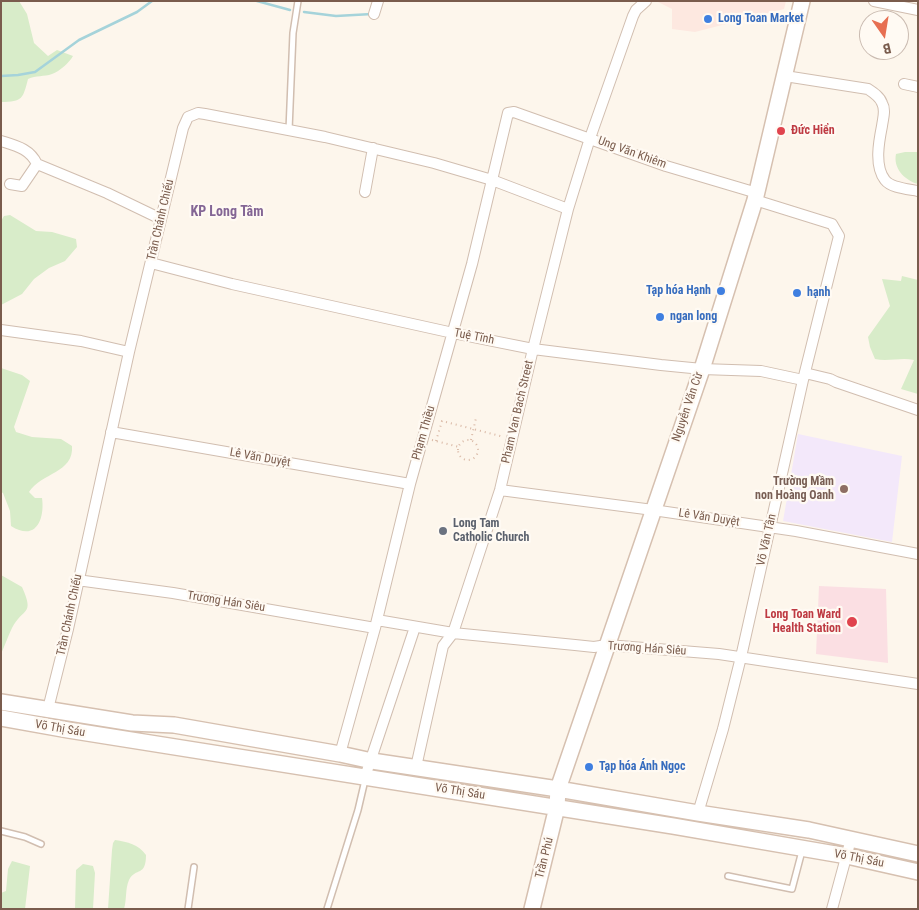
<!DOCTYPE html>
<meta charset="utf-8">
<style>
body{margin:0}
#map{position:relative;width:919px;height:910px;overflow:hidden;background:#fdf6ec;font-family:"Roboto Condensed",sans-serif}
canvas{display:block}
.frame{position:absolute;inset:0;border:2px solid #7a5c4d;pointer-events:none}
.north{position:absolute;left:859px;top:10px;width:50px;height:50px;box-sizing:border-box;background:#fffaf3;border:1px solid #cabbb1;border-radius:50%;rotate:167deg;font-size:14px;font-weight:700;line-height:20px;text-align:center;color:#7a5c4d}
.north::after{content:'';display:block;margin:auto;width:18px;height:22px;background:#e76f51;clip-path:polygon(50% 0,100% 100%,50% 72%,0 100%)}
</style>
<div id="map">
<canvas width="919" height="910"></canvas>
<div class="frame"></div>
<div class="north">B</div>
</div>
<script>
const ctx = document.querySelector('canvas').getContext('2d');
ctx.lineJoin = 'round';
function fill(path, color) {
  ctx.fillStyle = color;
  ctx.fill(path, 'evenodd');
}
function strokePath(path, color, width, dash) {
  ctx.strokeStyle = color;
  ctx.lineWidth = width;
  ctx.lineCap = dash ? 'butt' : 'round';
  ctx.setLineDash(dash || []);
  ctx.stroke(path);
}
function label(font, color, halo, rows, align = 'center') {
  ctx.font = font + ' "Roboto Condensed",sans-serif';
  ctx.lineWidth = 4.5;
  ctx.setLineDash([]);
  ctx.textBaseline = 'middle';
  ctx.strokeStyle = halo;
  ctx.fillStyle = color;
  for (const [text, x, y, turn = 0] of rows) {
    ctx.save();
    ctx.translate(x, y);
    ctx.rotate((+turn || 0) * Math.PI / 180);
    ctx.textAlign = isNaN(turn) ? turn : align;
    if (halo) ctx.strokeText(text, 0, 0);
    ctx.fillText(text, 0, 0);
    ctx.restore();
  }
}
const commercial = new Path2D(`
 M656,1H786L784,9L695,32L672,29V9Z`);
const education = new Path2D(`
 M798,434L902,456L892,542L783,521Z`);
const medical = new Path2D(`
 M819,586L886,589L888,663L816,654Z`);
const green = new Path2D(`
 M1,1H19L27,14L34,43L48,56L57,50L73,56C69,63 60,71 52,74C44,77 36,75 28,79C23,98 23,102 1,102Z
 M905,152H918V184C904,180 893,168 896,154Z
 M10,215L36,231L52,232L76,239L77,247L65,261L49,268L34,279L22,294L1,305V221L4,216Z
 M902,276L918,280V394L901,389L914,360C901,357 888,362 875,359L870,347L868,337L890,306L882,279L901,281Z
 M1,368L22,375L30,381L14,427L16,432L32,437L61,439L72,446C74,473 41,473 29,492L35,498H42C45,519 36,542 11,526L10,511L3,493L1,492Z
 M1,575L22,587C35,616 23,607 12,628C8,636 5,645 1,654Z
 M115,840C128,842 138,844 146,855C146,877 136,867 129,880C125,889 127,899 124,909H108L112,850L113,843Z
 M12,861L30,866L25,909H1V893L6,891L8,869Z
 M83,864L93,866L95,873L93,909H75L76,870Z`);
const stream = new Path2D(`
 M257,1L290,10
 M304,12L336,16L372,14
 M1,76L18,75L35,72L79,40L137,12L152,1`);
const path = new Path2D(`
 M458 450a10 10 0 1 1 20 0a10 10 0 1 1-20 0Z
 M432,440L459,447
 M471,440L476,418
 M436,441L442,421L504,437`);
const lane = new Path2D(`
 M289,130L293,33L298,1
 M1,831L25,837L41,844
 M728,876L792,889L802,851
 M188,909L194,867
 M327,909L358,810L365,780`);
const street = new Path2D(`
 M874,1L918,10
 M374,14L378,1
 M785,76L868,89C874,93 880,97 882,103C886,110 883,118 882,126C879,141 874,166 885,180C891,188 908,189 918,191
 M904,84L918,87
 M1,141C17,146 30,149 37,164L22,186L10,184
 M37,164L107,193L161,219
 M365,192L373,148
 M151,263L232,284L453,333L533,349L661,365L702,369L761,371L803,380
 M1,330L81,341L129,352
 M805,373L830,379L836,382L918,410
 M111,432L410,484
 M500,490L653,510L796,531L918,554
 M77,580L173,593L375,628
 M377,620L453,633L575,645L594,647L607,645L719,654L918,684
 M48,709L68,629L129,352L183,128L188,117L198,113L205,114L325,137L434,163L492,180L568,209
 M340,754L375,628L410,484L472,264L508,113L514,112L666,166L757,193
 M416,767L443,646L453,633L500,490L533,349L568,209L590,138L633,16L636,10L646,1
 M365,777L415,627
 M698,813L723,729L741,657L803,380L839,236L832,224L755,200
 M832,909L851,839`);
const secondary = new Path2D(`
 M1,702L132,723L174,725L340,754L372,761L558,789L698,813L809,830L918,854
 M1,718L68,730L673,826L847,856L918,872
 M532,909L557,807L558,789L702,369L755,200L802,1`);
const markers = [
 [708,19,5,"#3f7fe0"],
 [781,131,5,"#e0444e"],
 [721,291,5,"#3f7fe0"],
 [797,293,5,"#3f7fe0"],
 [660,317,5,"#3f7fe0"],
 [844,489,5,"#8d6e63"],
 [443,531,5,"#6b7280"],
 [852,622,6,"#e0444e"],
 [589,767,5,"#3f7fe0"]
];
const shopNames = [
 ["Long Toan Market",718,19],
 ["Tạp hóa Hạnh",711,291,"right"],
 ["hạnh",807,293],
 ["ngan long",670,317],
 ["Tạp hóa Ánh Ngọc",599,767]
];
const healthNames = [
 ["Đức Hiển",791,131],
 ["Long Toan Ward",841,615,"right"],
 ["Health Station",841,629,"right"]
];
const streetNames = [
 ["Ung Văn Khiêm",632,153,20],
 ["Trần Chánh Chiếu",161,220,-77],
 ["Tuệ Tĩnh",474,337,11],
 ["Nguyễn Văn Cừ",688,407,-71],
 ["Pham Van Bach Street",518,412,-77],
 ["Phạm Thiều",424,433,-74],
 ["Lê Văn Duyệt",260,458,10],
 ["Lê Văn Duyệt",709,518,9],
 ["Võ Văn Tần",767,540,-77],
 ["Trương Hán Siêu",226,602,9],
 ["Trần Chánh Chiếu",70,615,-78],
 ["Trương Hán Siêu",647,649,4],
 ["Võ Thị Sáu",60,729,10],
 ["Võ Thị Sáu",460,792,9],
 ["Trần Phú",545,858,-76],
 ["Võ Thị Sáu",859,859,11]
];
const educationNames = [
 ["Trường Mầm",834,482],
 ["non Hoàng Oanh",834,496]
];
const worshipNames = [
 ["Long Tam",453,524],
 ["Catholic Church",453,538]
];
const neighbourhoodNames = [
 ["KP Long Tâm",227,212]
];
fill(commercial, '#fde8e0');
fill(education, '#f3e8fa');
fill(medical, '#fbdfe3');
fill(green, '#d8ecc9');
strokePath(stream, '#a5d3da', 2.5);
strokePath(lane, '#d1beb0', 8);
strokePath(street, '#d1beb0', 12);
strokePath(secondary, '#d6c0b0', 18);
strokePath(path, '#d9b8a5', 2, [1, 4]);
strokePath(lane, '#fff', 5);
strokePath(street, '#fff', 10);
strokePath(secondary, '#fff', 15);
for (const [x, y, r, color] of markers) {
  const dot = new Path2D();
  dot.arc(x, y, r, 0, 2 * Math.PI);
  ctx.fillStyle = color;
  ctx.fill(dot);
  strokePath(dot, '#fffaf3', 2);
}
label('bold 12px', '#366cbe', '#fffaf3', shopNames, 'left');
label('bold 12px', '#be3a42', '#fffaf3', healthNames, 'left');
label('12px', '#7a5c4d', '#fffaf3', streetNames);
label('bold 12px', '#785e54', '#fffaf3', educationNames, 'right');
label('bold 12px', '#5b616d', '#fffaf3', worshipNames, 'left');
label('bold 14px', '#846695', '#fffaf3', neighbourhoodNames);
</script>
